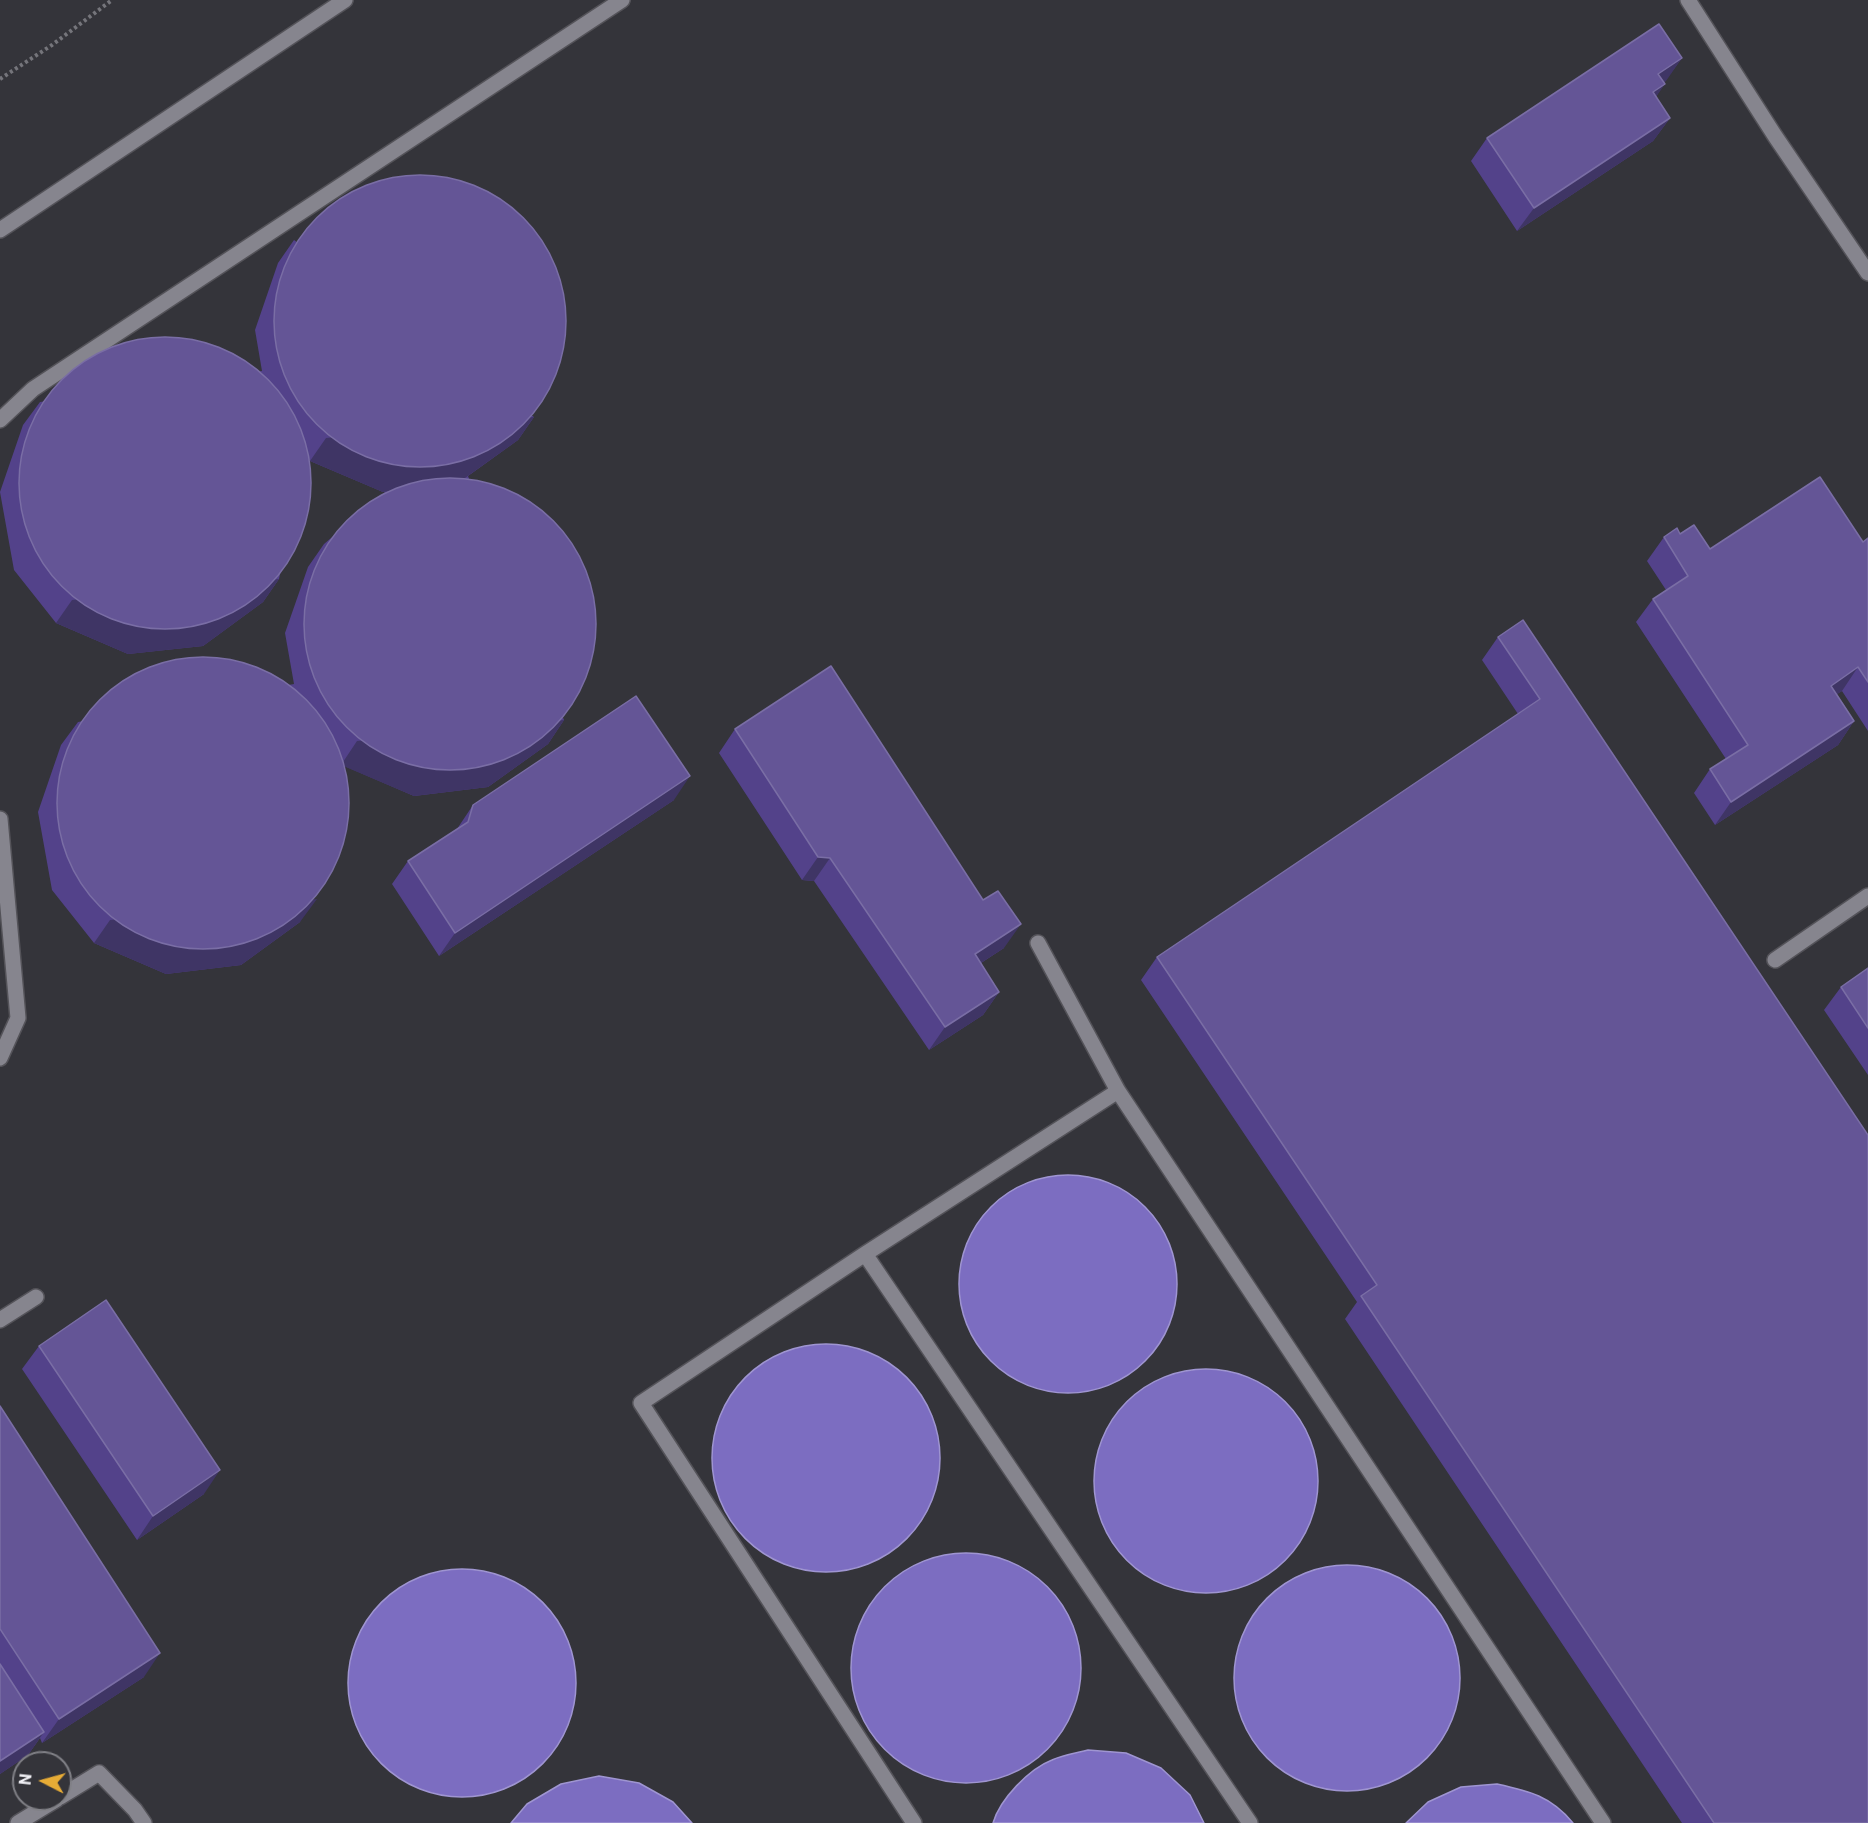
<!DOCTYPE html>
<style>
body{margin:0}
#map{position:relative;width:1868px;height:1823px;overflow:hidden;background:#34343a;font-family:Roboto,sans-serif}
canvas{display:block}
.north{position:absolute;left:12px;top:1751px;width:60px;height:60px;box-sizing:border-box;background:#34343a;border:2px solid #808086;border-radius:50%;rotate:276deg;font-size:16px;font-weight:700;line-height:24px;text-align:center;color:#f2f2f7}
.north::after{content:'';display:block;margin:auto;width:21px;height:27px;background:#e7ac36;clip-path:polygon(50% 0,100% 100%,50% 72%,0 100%)}
</style>
<div id="map">
<canvas width="1868" height="1823"></canvas>
<div class="north">N</div>
</div>
<script>
const ctx = document.querySelector('canvas').getContext('2d');
ctx.lineJoin = 'round';
function fill(path, color) {
  ctx.fillStyle = color;
  ctx.fill(path, 'evenodd');
}
function strokePath(path, color, width, dash) {
  ctx.strokeStyle = color;
  ctx.lineWidth = width;
  ctx.lineCap = dash ? 'butt' : 'round';
  ctx.setLineDash(dash || []);
  ctx.stroke(path);
}
const water = new Path2D(`
 M959 1284a109 109 0 1 1 218 0a109 109 0 1 1-218 0Z
 M712 1458a114 114 0 1 1 228 0a114 114 0 1 1-228 0Z
 M1094 1481a112 112 0 1 1 224 0a112 112 0 1 1-224 0Z
 M851 1668a115 115 0 1 1 230 0a115 115 0 1 1-230 0Z
 M1234 1678a113 113 0 1 1 226 0a113 113 0 1 1-226 0Z
 M348 1683a114 114 0 1 1 228 0a114 114 0 1 1-228 0Z
 M1088,1750L1126,1753L1161,1768L1190,1795L1204,1823H993C1000,1799 1029,1769 1052,1760C1063,1755 1076,1753 1088,1750Z
 M599,1776L639,1783L673,1802L692,1823H511L527,1804L561,1784Z
 M1497,1784C1529,1791 1551,1796 1573,1823H1406L1428,1802L1461,1787Z`);
const path = new Path2D(`
 M0,79L52,45L112,0`);
const lane = new Path2D(`
 M1688,0L1775,136L1868,273
 M0,230L345,0
 M0,420L33,389L622,0
 M0,819L18,1018L0,1058
 M1038,943L1118,1091L1603,1823
 M1775,960L1868,896
 M865,1254L1250,1823
 M0,1320L36,1297
 M60,1797L99,1773L135,1810L144,1823
 M18,1823L57,1799
 M914,1823L641,1403L865,1254L1118,1091`);
const wall = new Path2D(`
 M1682,58L1664,82L1656,97L1670,118L1653,141L1517,231L1471,161L1487,138Z
 M294,240L534,417L518,440L468,476L564,720L548,744L488,787L414,796L342,765L300,922L241,965L166,974L94,943L52,890L38,812L61,745L78,722L294,684L285,633L308,567L324,544L385,492H383L310,461L306,456L279,579L263,602L203,646L128,654L56,623L14,570L0,492L23,425L40,402L262,371L255,330L278,263Z
 M1680,534L1710,549L1863,542L1868,538V731L1842,691L1837,694L1854,721L1838,745L1715,825L1694,793L1710,769L1726,759L1636,622L1653,599L1666,590L1647,561L1664,537Z
 M1523,620L1868,1823H1682L1345,1319L1357,1302L1141,980L1157,957L1518,714L1482,660L1498,637Z
 M735,729L1004,948L981,963L999,992L983,1015L929,1050L814,881L802,880L719,753Z
 M674,800L439,956L392,884L408,861L457,829L473,805Z
 M1868,968V1075L1824,1010L1841,987Z
 M39,1346L204,1494L137,1540L22,1369Z
 M0,1406L144,1677L42,1743L40,1738L28,1755L0,1774Z`);
const shadedWall = new Path2D(`
 M1682,58L1666,81L1642,97L1658,74Z
 M1665,84L1649,107L1653,92Z
 M1670,118L1653,141L1517,231L1534,208Z
 M534,417L518,440L458,483L383,492L310,461L326,438Z
 M279,579L263,602L203,646L128,654L56,623L72,600Z
 M1858,667L1842,691L1815,709L1831,686Z
 M564,720L548,744L488,787L414,796L341,765L357,741Z
 M1854,721L1838,745L1715,825L1731,802Z
 M690,776L674,800L439,956L455,933Z
 M818,857L830,858L814,881L802,880Z
 M317,899L300,922L241,965L166,974L94,943L110,920Z
 M1021,924L1004,948L959,977L975,954Z
 M999,992L983,1015L929,1050L945,1027Z
 M220,1470L204,1494L137,1540L153,1516Z
 M160,1653L144,1677L42,1743L59,1719Z
 M44,1732L28,1755L0,1774V1761Z`);
const building = new Path2D(`
 M1659,24L1682,58L1658,74L1665,84L1653,92L1670,118L1534,208L1487,138Z
 M274 321a146 146 0 1 1 292 0a146 146 0 1 1-292 0Z
 M19 483a146 146 0 1 1 292 0a146 146 0 1 1-292 0Z
 M1820,477L1863,542L1868,538V682L1858,667L1831,686L1854,721L1731,802L1710,769L1748,745L1653,599L1688,576L1664,537L1677,528L1680,534L1694,525L1710,549Z
 M304 624a146 146 0 1 1 292 0a146 146 0 1 1-292 0Z
 M1523,620L1868,1135V1823H1714L1361,1296L1377,1285L1157,957L1540,699L1498,637Z
 M57 803a146 146 0 1 1 292 0a146 146 0 1 1-292 0Z
 M831,666L983,900L998,891L1021,924L975,954L999,992L945,1027L830,858L818,857L735,729Z
 M636,696L690,776L455,933L408,861L468,822L473,805Z
 M1868,968V1028L1841,987Z
 M106,1300L220,1470L153,1516L39,1346Z
 M0,1406L160,1653L59,1719L0,1629Z
 M0,1664L44,1732L0,1761Z`);
fill(water, '#7c6dc1');
strokePath(water, '#9f95d1', 1.5);
strokePath(lane, '#545359', 18);
strokePath(path, '#75757b', 4, [3, 3]);
strokePath(lane, '#86858e', 15);
fill(wall, '#53428a');
fill(shadedWall, '#3f3565');
fill(building, '#645596');
strokePath(building, '#7a6ea5', 1.5);
</script>
